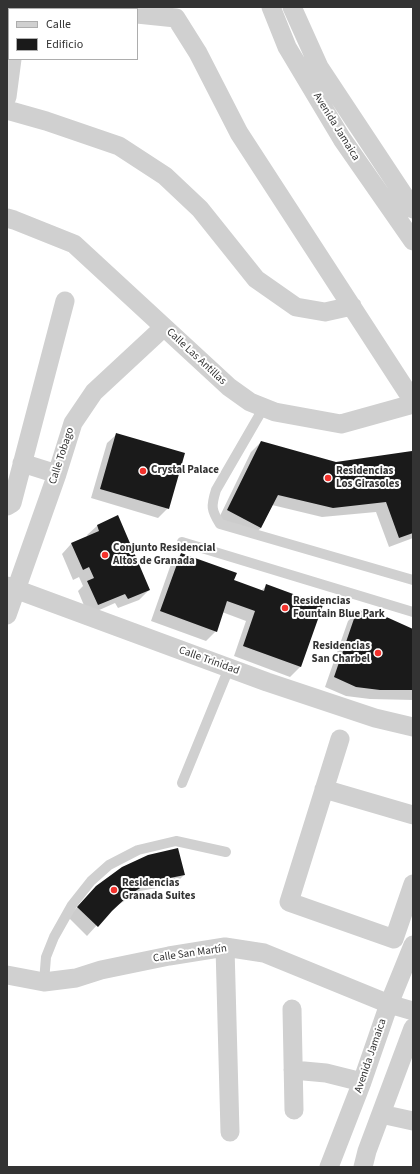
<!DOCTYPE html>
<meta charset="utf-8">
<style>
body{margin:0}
#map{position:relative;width:420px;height:1174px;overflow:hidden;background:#fff;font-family:"Source Sans 3",sans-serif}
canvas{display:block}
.frame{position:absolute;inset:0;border:8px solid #333;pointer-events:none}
.legend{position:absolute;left:8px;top:8px;width:130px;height:52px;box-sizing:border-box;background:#fff;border:1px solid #adadad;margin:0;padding:5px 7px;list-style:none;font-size:12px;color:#333}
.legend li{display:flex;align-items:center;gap:8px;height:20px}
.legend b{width:20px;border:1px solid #adadad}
</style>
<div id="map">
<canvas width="420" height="1174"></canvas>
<div class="frame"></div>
<ul class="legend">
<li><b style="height:5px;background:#d0d0d0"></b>Calle</li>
<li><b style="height:11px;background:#1a1a1a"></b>Edificio</li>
</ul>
</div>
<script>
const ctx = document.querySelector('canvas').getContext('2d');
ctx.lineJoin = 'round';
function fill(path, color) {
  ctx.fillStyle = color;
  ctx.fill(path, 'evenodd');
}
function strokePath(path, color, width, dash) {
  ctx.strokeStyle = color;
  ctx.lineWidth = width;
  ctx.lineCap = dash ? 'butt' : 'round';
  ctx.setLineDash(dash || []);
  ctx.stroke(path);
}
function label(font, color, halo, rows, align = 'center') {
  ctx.font = font + ' "Source Sans 3",sans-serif';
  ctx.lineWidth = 4;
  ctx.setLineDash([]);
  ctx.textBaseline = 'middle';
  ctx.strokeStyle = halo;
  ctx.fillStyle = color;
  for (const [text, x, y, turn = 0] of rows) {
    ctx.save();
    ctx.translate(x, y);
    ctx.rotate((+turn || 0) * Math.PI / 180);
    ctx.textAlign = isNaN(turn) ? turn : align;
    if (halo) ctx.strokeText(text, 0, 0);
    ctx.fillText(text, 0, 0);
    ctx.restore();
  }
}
const shadow = new Path2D(`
 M117,434L168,508L158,518L91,498L107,443Z
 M261,442L336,463L412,452L413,456V538L389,547L376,512L322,517L272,505L261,528L251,537L218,520L251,452Z
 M117,517L149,590L139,600L118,608L115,603L88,615L78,591L83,586L79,577L73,580L62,554L71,544L88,537L87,535L97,526Z
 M181,554L233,581L261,591L266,586L322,606L300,667L290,677L234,656L246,621L222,612L216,631L206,641L151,621L171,564Z
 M358,611L413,630V700L370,699L346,696L325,687L348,621Z
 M184,875L174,885L140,891L118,905L107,914L87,936L68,917L96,887Z`);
const building = new Path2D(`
 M116,433L185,453L169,509L100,489Z
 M261,441L336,462L412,451L413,533L399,538L386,502L333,508L278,495L261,528L227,510Z
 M118,515L150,590L128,599L125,594L98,605L87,581L94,578L89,567L83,570L71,543L99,531L97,525Z
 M181,553L237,573L234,580L264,591L266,584L323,605L301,667L243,646L255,611L227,601L217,632L160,611Z
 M357,610L382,615L413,629V690H380L356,687L334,677Z
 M178,848L185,875L150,882L129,895L112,911L98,927L77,907L96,886L122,867L148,855Z`);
const lane = new Path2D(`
 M264,407L216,490C211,506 211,510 220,524L413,580
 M182,542L413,612
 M182,783L229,668
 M44,982L46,957L54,937L72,905L91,881L109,865L138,850L176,841L226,852`);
const street = new Path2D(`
 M77,7L94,9
 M271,7L287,47L342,139L413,241
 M292,7L319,67L413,209
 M29,9L35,7
 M137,14L176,18L198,53L239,133L413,401
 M7,97L12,59
 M7,110L46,121L119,146L165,176L200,209L256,279L296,307L325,312L352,306
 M7,218L14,220L74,244L229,387L250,402L275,412L341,424L413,404
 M22,463L57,474
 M7,506L12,503L65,301
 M7,586L267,682L375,718L413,727
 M7,615L57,474L73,423L94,392L164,327
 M340,739L289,902L394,939L413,884
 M324,789L413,815
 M225,947L230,1132
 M7,975L44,982L76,978L101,970L169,956L225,947L264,953L389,1004L413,1011
 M292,1009L294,1110
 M293,1070L326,1073L362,1082
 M381,1114L413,1121
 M329,1167L362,1082L389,1004L413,945
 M363,1167L367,1151L413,1028`);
const markers = [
 [143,471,4,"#f3322c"],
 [328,478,4,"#f3322c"],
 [105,555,4,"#f3322c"],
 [285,608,4,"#f3322c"],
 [378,653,4,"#f3322c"],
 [114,890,4,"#f3322c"]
];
const streetNames = [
 ["Avenida Jamaica",336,127,58],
 ["Calle Las Antillas",196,357,43],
 ["Calle Tobago",62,456,-72],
 ["Calle Trinidad",209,661,20],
 ["Calle San Martín",190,954,-8],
 ["Avenida Jamaica",371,1056,-71]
];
const poiNames = [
 ["Crystal Palace",151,471],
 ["Residencias",336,472],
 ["Los Girasoles",336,485],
 ["Conjunto Residencial",113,549],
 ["Altos de Granada",113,562],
 ["Residencias",293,602],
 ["Fountain Blue Park",293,615],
 ["Residencias",370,647,"right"],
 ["San Charbel",370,660,"right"],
 ["Residencias",122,884],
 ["Granada Suites",122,897]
];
fill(shadow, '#0003');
fill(building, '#1a1a1a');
strokePath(lane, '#d0d0d0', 10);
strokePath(street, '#d0d0d0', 19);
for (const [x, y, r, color] of markers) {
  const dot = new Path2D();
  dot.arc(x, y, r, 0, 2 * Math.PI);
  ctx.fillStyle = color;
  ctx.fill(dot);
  strokePath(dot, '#fff', 1.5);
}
label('11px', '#333', '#fff', streetNames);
label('bold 11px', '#333', '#fff', poiNames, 'left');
</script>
